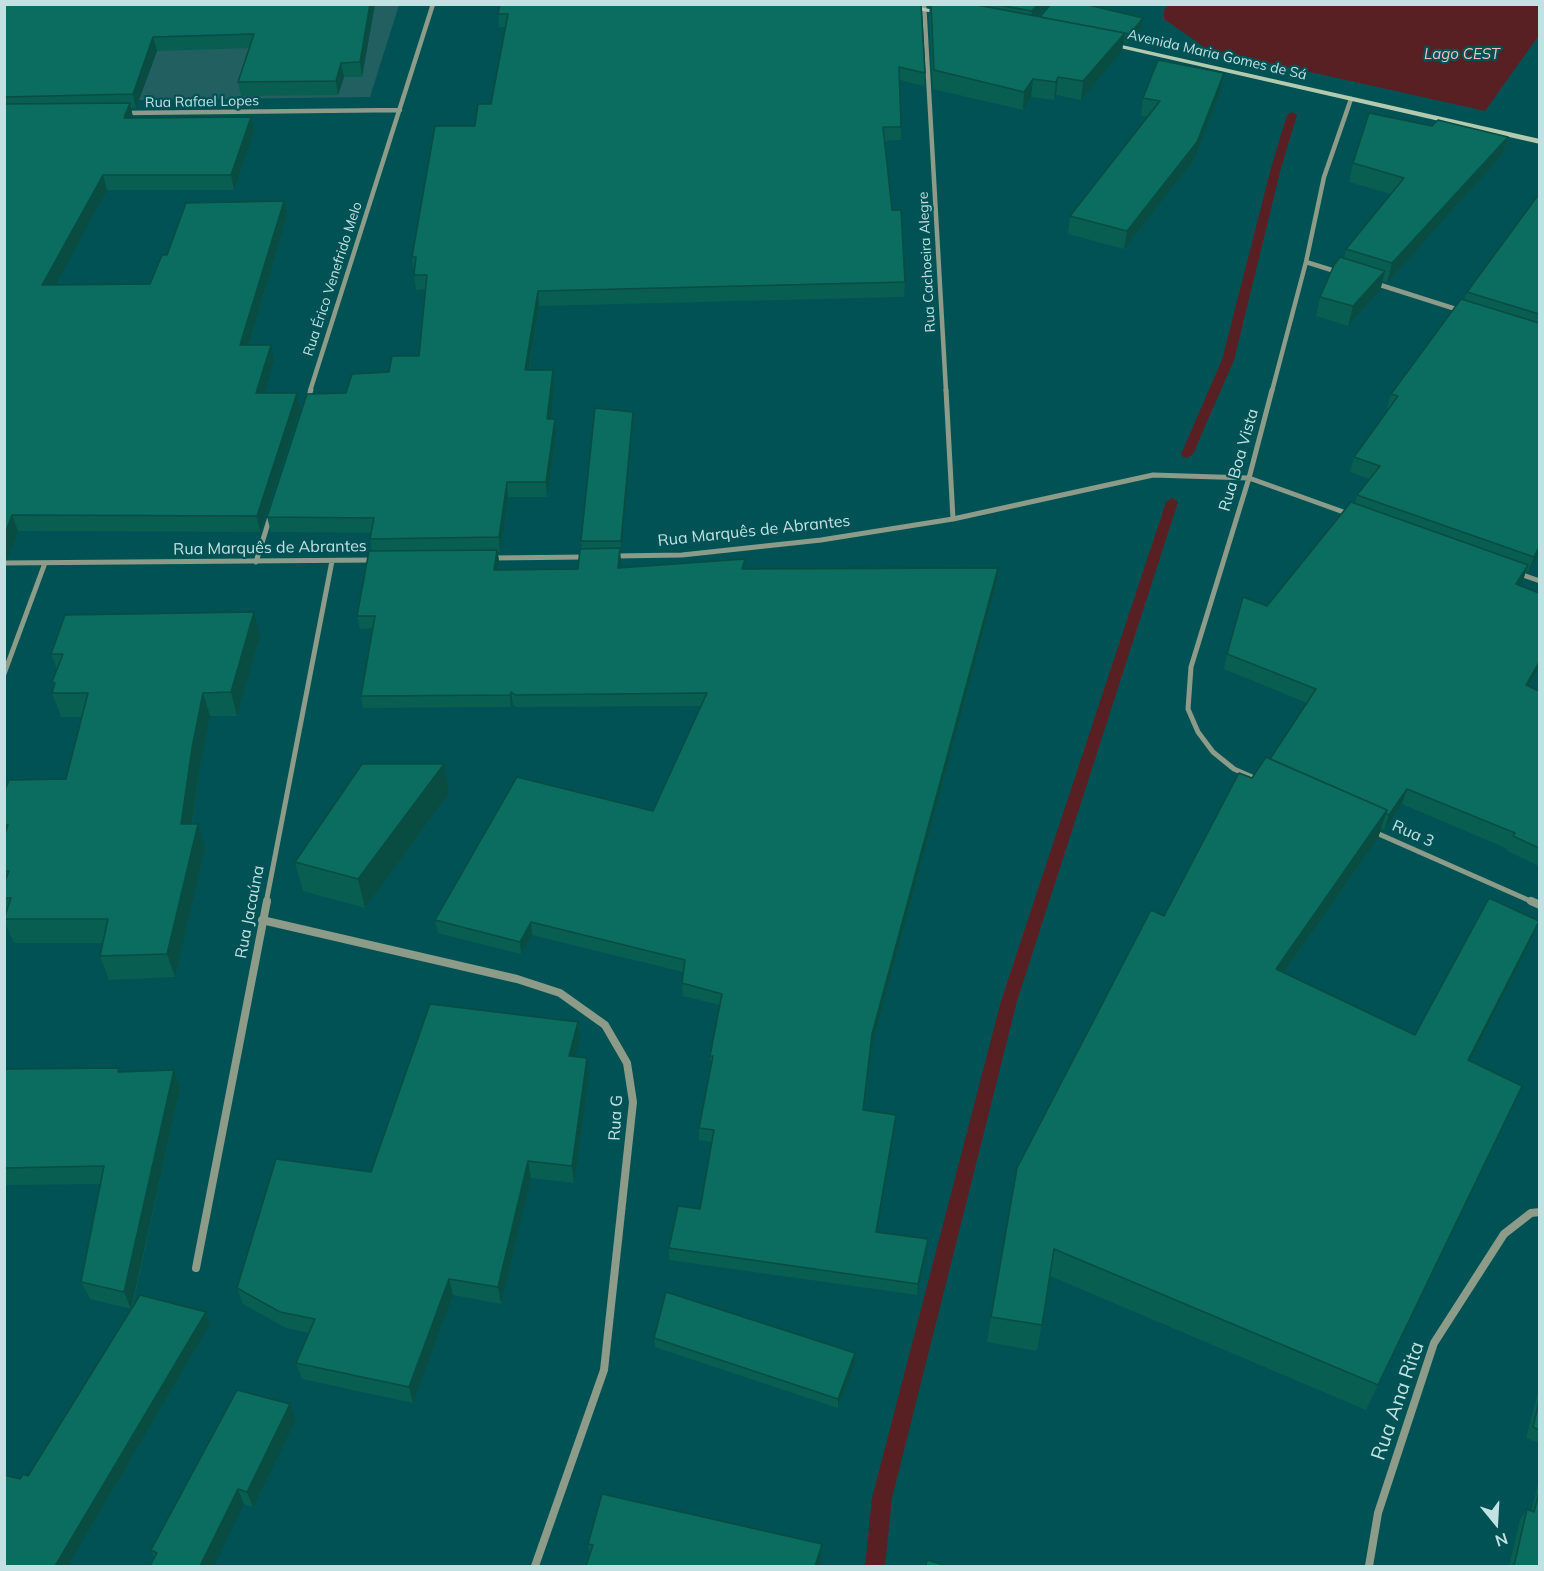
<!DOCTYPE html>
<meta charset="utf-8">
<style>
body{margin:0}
#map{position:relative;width:1544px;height:1571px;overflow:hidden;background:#005255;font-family:Mulish,sans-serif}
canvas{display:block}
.frame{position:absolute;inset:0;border:6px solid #c1e1e3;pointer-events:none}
.north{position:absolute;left:1466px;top:1493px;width:60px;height:60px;-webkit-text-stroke:4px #005255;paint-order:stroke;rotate:162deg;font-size:16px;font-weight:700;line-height:24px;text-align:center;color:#c1e1e3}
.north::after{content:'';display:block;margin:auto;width:21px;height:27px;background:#c1e1e3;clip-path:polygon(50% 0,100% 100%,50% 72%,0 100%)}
</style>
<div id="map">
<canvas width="1544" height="1571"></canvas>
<div class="frame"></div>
<div class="north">N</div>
</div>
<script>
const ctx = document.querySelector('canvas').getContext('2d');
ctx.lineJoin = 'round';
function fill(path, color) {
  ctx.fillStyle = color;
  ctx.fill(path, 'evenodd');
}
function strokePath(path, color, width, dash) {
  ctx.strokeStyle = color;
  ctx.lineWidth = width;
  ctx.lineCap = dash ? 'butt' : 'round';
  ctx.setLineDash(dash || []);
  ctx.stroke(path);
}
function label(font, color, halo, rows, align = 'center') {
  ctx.font = font + ' Mulish,sans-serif';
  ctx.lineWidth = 4.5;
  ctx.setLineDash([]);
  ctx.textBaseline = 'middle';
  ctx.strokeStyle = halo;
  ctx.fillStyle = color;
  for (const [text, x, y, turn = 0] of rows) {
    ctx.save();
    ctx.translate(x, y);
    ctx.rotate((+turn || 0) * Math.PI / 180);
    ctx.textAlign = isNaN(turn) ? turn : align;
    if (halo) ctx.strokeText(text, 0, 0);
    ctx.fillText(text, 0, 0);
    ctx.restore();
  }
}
const built = new Path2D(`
 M4,5H399L370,97L5,102Z`);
const water = new Path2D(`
 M1169,5H1539V35L1485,111L1207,49L1164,19V10Z`);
const stream = new Path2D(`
 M1292,112L1297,115L1281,168L1234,360L1193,454L1187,458L1183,457L1181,454L1222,360L1271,168L1287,115Z
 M1172,498L1178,502L1017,1001L892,1498L885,1566H865L872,1498L1001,1001L1166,502Z`);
const streetFar2 = new Path2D(`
 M924,4L946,391
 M125,113L400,110
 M1306,262L1338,272
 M1374,283L1462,311
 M310,391L433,4
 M1272,391L1306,262L1324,177L1351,99`);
const streetFar1 = new Path2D(`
 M946,390L953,519
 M307,401L311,390
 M614,556L682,555L821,540L953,519L1153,475L1249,478L1349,514
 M491,558L586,557
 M256,562L270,517
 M4,563L373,560
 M1517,573L1540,581
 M4,674L45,563
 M1259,780L1234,769L1213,752L1198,732L1188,709L1191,667L1249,478L1272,390
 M1372,831L1535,903
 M266,903L332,561`);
const street = new Path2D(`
 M1531,901L1540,905
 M262,920L517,979L560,993L605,1025L627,1063L633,1102L604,1370L535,1566
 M196,1268L267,901
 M1369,1566L1378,1513L1434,1343L1504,1234L1531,1213L1540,1212`);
const secondary = new Path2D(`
 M884,4H905L949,13L945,15Z
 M1104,41L1540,139V144L1107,45H1104Z`);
const wall = new Path2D(`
 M4,4H375L362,77H344L338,95L241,96L238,82L249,48L157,51L136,108H131L133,118L254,132L234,190H107L55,285L150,284L167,255L284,201L287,216L249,345L274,360L264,393H297L300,408L260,532L18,531L8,558L4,559Z
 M921,4L925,73L924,86L900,80L901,127V140L884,141L892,210L905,282L904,297L539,306L529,370H553L554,385L550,419H555L556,434L547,497H508L500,552H498L499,562L498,570L578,569L582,549L581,541L633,422L621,551H620V568L745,569L997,581L872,1046L864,1110L896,1115L895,1127L877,1232L927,1250L917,1295L669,1260V1248L700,1209L712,1142L699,1140V1128L711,1068L710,1056L720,1005L683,996L682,983L683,972L532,935L521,954L438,933L435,920L653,811L701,706L517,707L513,705L511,707L363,708L361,696L372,628L360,629L357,616L372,551L370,539L371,533L271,532L267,517L346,393L389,372L419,356L426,289L416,290L414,275L415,271H414L412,257L475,126L491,104L505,27H499L498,14Z
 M928,4H1048L1037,17L1143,18L1142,27L1128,43L1123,42L1122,51L1081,100L1056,95L1054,100L1031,97L1023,110L933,89L929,14L930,6Z
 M1224,73L1221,90L1194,160L1124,249L1068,234L1070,216L1148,117L1141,116L1143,98Z
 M1432,126L1508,137L1502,155L1387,283L1383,281L1380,290L1348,326L1316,316L1320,297L1344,258L1346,249L1391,194L1349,182L1353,163Z
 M1539,194V554L1528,572L1526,571L1523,580L1520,585L1539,668L1529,686L1539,691V866L1507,851L1508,849L1402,804L1384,830L1381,829L1378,838L1284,973L1415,1035L1539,921L1527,949L1470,1061L1522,1086L1366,1410L1050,1276L1037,1351L987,1342L991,1317L1164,916L1252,778L1270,759L1307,703L1224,669L1227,654L1355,504L1357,495L1370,479L1350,472L1354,457L1389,409L1387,408L1391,394L1464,300L1467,292Z
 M260,636L237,716H210L199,772L192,824L205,848L175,977L109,980L100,956L103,943H14L4,921L6,913L4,910V792L66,779L82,717H61L52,693L54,688L52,682L57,669L51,654Z
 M449,793L365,908L303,891L295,862Z
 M578,1022L580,1039L575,1057L589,1076L574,1183L531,1178L501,1304L453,1295L413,1403L302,1379L296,1363L309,1333L286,1328L243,1304L237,1288L371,1172Z
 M4,1069L121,1072L174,1070L180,1088L132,1309L206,1312L210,1324L68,1566L20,1479L28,1476L131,1309L90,1299L81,1282L101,1184L4,1185Z
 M654,1338L855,1362L838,1408L655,1347Z
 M1539,1388V1443L1526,1438Z
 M290,1404L296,1420L253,1507L244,1504L155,1558L151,1550Z
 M1539,1480V1566H1509L1520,1520L1527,1509L1531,1511Z
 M588,1544L821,1562L820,1566H586L590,1554Z`);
const shadedWall = new Path2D(`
 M370,4H375L362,77L360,62Z
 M1038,4L1048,5L1030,24L1032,11Z
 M1143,18L1142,27L1128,43L1130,34Z
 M1125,33L1122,51L1081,100L1083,81Z
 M153,37L157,51L136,108L133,94Z
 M341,63L344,77L338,95L336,81Z
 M1224,73L1221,90L1194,160L1124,249L1127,231Z
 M1058,77L1056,95L1054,100L1056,82Z
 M1033,79L1031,97L1023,110L1024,92Z
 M130,103L133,117L128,133L124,118Z
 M251,117L254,132L234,190L231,175Z
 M1508,137L1502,155L1387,283L1392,263Z
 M103,175L107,190L47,301L42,285Z
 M284,201L287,216L244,361L240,345Z
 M1385,271L1380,290L1348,326L1353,306Z
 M538,291L539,306L526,385L525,370Z
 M271,345L274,360L260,409L256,393Z
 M553,370L554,385L549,434L547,419Z
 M297,393L300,408L260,532L257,516Z
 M633,412V422L621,551V541Z
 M555,419L556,434L547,497L546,482Z
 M507,482L508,497L500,552L499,537Z
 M12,515L18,531L8,558L4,559V536Z
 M1539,547V554L1528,572L1534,557Z
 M620,548L621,561L619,581L618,568Z
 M497,550L499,562L496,583L494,570Z
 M1528,565L1523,580L1511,599L1516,584Z
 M998,568L997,581L872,1046L862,1122L872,1034Z
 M254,612L260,636L237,716L231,692Z
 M1539,662V668L1520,701L1526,685Z
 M511,692L513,705L511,707L510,695Z
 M203,693L210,716L199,772L188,848L181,824L192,748Z
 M444,764L449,793L365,908L358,879Z
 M1407,789L1402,804L1384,830L1389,815Z
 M1387,810L1378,838L1267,997L1276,969Z
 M198,824L205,848L175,977L167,954Z
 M1539,921L1527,949L1456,1088L1468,1060Z
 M531,922L532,935L521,954L520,942Z
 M578,1022L580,1039L571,1074L569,1056Z
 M587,1058L589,1076L574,1183L572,1166Z
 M174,1070L180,1088L131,1309L124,1292Z
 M896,1115L895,1127L875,1244L876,1232Z
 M528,1161L531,1178L501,1304L498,1287Z
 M928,1239L927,1250L917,1295L918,1284Z
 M449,1279L453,1295L413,1403L409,1387Z
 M206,1312L210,1324L68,1566H55Z
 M855,1353V1362L838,1408V1399Z
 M290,1404L296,1420L253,1507L247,1492Z
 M238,1489L244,1504L214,1566H200Z
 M822,1544L821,1562L820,1566H815Z`);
const building = new Path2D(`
 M4,4H370L360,62L341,63L336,81L238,82L254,34L153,37L133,94L4,97Z
 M500,4H921L925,73L899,67L901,127H883L892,210H901L905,282L538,291L525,370H553L547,419H555L546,482H507L499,537L370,539L374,518L267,517L307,394L346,393L352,374L389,372L392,356H419L427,275H414L416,257H412L435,126H475L478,104H491L508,14H498Z
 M931,4H972L1125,33L1083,81L1058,77L1056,82L1033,79L1024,92L934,70Z
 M993,4H1038L1032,11Z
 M1051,4H1084L1143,18L1130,34L1040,17Z
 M1158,60L1224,73L1197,142L1127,231L1070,216L1160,101L1143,98Z
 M130,103L124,118L251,117L231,175H103L42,285L150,284L162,255H167L186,203L284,201L240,345H271L256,393H297L257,516L12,515L4,536V104Z
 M1369,113L1432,126L1438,120L1508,137L1392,263L1346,249L1404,178L1353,163Z
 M1539,194V314L1467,292Z
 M1340,257L1385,271L1353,306L1320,297L1334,265Z
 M1461,299L1539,323V547L1534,557L1357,495L1380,466L1354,457L1398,396L1391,394Z
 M595,408L633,412L621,541H581Z
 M1351,502L1528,565L1516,584L1539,593V662L1526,685L1539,691V848L1513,836L1515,833L1407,789L1389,815L1386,814L1387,810L1270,759L1316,689L1227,654L1243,597L1267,606Z
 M620,548L618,568L745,559L742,569L998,568L872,1034L863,1110L896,1115L876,1232L928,1239L918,1284L669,1248L678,1206L700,1209L714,1130L699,1128L713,1056H710L722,994L682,983L685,960L531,922L520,942L435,920L517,777L653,811L707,693L515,695L511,692L510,695L361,696L375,616H357L369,551L497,550L494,570L578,569L580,549Z
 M254,612L231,692L203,693L192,748L181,824H198L167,954L100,956L108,919H4L11,898H4V884L9,871H4V837L8,825H4V792L9,780L66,779L88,693H52L55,683L52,682L63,654H51L65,615Z
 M1266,757L1387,810L1276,969L1415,1035L1489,898L1539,921L1468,1060L1522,1086L1378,1385L1054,1249L1042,1325L991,1317L1017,1168L1151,910L1164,916L1239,773L1252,778Z
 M362,764H444L358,879L295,862Z
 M430,1004L578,1022L569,1056L587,1058L572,1166L528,1161L498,1287L449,1279L409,1387L296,1363L315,1319L280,1312L237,1288L276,1159L371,1172Z
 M119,1068L118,1072L174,1070L124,1292L81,1282L104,1166L4,1168V1069Z
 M666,1292L855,1353L838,1399L654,1338Z
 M140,1295L206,1312L55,1566H4V1475L20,1479L23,1474L28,1476Z
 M237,1390L290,1404L247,1492L238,1489L200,1566H204H150L157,1553L151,1550Z
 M1539,1402V1430L1533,1427Z
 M1539,1493V1566H1514L1527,1509L1534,1512Z
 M602,1494L822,1544L815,1566H586L593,1545L588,1544Z
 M927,1560L947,1566H926Z`);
const farStreetnames = [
 ["Avenida Maria Gomes de Sá",1217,55,13],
 ["Rua Rafael Lopes",202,102,-1],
 ["Rua Cachoeira Alegre",927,262,-93],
 ["Rua Érico Venefrido Melo",333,279,-72]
];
const farWaternames = [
 ["Lago CEST",1462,54]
];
const streetNames = [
 ["Rua Boa Vista",1239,460,-74],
 ["Rua Marquês de Abrantes",754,531,-6],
 ["Rua Marquês de Abrantes",270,548,-1],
 ["Rua 3",1413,834,24],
 ["Rua Jacaúna",250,912,-79],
 ["Rua G",616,1118,-87]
];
const nearStreetnames = [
 ["Rua Ana Rita",1398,1401,-71]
];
fill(built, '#215f61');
fill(water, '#592023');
fill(stream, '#592023');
strokePath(streetFar2, '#8d9b89', 4.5);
strokePath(streetFar1, '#8d9b89', 5);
strokePath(street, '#8d9b89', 8);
fill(secondary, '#b4caae');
fill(wall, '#095e52');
fill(shadedWall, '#084c42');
fill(building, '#0b6d5f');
strokePath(building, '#084c42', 1.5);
label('14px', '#c1e1e3', '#005255', farStreetnames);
label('italic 15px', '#fabfbe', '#005255', farWaternames);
label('16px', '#c1e1e3', '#005255', streetNames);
label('20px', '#c1e1e3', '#005255', nearStreetnames);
</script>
